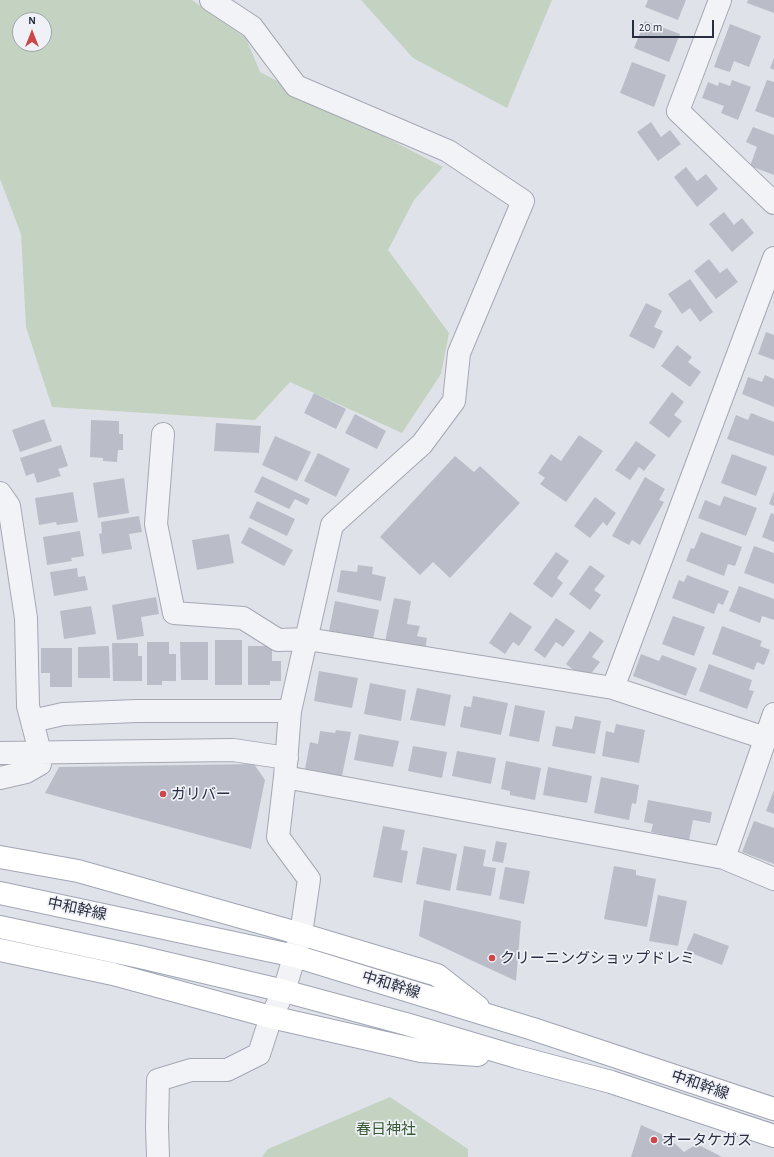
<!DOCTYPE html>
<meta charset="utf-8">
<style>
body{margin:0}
#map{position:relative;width:774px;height:1157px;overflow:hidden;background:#e0e2e9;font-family:"Alegreya Sans",sans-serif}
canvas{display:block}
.north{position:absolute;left:12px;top:12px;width:40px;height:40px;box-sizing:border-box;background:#eff1f6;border:1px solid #a0a3ad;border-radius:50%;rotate:0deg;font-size:11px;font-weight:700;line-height:16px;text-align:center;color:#292e40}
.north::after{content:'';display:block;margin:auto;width:14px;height:18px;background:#cc4748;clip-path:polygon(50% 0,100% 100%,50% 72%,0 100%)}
.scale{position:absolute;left:632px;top:20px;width:82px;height:18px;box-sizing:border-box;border:2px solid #292e40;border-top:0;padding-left:5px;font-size:12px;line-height:14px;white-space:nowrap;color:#292e40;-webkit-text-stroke:3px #eff1f6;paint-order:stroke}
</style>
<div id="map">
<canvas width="774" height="1157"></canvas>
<div class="north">N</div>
<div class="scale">20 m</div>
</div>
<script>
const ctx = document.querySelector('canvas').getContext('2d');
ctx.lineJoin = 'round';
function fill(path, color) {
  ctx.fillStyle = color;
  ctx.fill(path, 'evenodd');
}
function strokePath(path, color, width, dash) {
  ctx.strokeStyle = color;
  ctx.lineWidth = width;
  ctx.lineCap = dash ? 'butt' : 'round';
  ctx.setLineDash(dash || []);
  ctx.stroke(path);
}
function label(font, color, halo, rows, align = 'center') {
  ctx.font = font + ' "Alegreya Sans","Noto Sans JP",sans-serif';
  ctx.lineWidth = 3.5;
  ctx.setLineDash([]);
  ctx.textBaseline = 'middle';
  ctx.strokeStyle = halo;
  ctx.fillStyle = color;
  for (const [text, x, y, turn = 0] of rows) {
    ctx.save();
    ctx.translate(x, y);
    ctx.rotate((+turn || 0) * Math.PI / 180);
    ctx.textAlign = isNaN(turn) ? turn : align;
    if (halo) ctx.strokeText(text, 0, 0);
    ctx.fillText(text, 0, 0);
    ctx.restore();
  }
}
const green = new Path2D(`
 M0,0H192L246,38L260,72L443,167L414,200L388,250L449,333L441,374L402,433L290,382L255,420L52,407L26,327L21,234L0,179ZM20,20H44V44H20Z
 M361,0H552L507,108L413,58Z
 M390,1097L468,1149V1157H262L268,1149Z`);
const building = new Path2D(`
 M648,0H686L678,20L645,7Z
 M748,0H774V13L747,3Z
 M645,21L680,34L669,62L634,48Z
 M730,24L761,36L749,67L734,61L730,72L714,67Z
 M774,58V70L770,68Z
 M632,62L666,75L654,107L620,93Z
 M732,80L751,87L738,120L721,113L724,106L702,98L708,82L718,86L719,82L730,86Z
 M767,80L774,82V118L755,111Z
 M651,122L661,137L670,130L681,144L658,161L637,132Z
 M753,127L774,135V175L750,166L757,147L746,142Z
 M686,167L697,181L706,174L718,189L697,207L674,177Z
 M724,212L734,225L742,218L754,233L732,252L709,224Z
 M709,259L720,273L727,268L738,282L716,299L694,271Z
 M690,279L713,312L700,322L690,308L682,314L668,294Z
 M646,303L662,311L654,327L663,331L654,349L629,336Z
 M766,332L774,335V360L758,354Z
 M677,345L692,357L688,362L701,372L690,387L661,366Z
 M765,375L774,379V407L742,394L748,377L762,382Z
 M672,392L684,402L674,415L682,421L669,438L649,423Z
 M314,393L346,409L336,429L304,413Z
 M751,413L774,422V456L727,439L736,415L748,420Z
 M355,414L386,431L377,449L345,433Z
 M44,419L52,441L20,452L12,430Z
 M91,420L119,421V434H123V450H118L117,462L103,461V458L90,457Z
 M216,423L261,426L259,453L214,451Z
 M579,435L603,451L566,502L540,484L545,478L538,473L551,454L561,461Z
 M275,436L311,452L297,481L262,465Z
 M636,441L656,455L644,471L639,467L630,480L615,470Z
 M61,445L68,466L58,469L61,476L37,483L34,473L26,476L20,458Z
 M318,453L350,469L336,497L304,481Z
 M732,454L767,467L756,496L721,483Z
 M455,456L474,472L480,466L520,503L450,578L433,562L420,575L380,537Z
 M262,476L310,499L307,505L295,499L289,509L254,492Z
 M645,477L665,489L659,500L664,502L640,545L632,540L629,545L612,536Z
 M124,478L129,513L98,518L93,483Z
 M774,491V506L769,504Z
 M73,492L78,522L57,525L56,522L39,525L35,498Z
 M724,496L757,508L746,536L698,518L705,500L720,506Z
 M595,497L616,513L607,526L603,522L590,538L574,526Z
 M257,501L295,519L287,536L249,518Z
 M771,513L774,514V542L762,537Z
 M139,516L142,532L129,534L132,549L102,554L99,534L102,533L101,522Z
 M249,527L293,550L284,566L241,543Z
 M80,531L84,556L71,558L72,561L47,565L43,537Z
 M701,532L742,547L735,566L728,564L724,576L686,561L691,548L694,549Z
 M229,534L234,563L197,570L192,540Z
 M754,546L774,553V584L744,573Z
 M556,552L569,561L557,578L563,583L552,598L533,584Z
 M358,565L373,567L372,574L386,577L381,601L337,592L341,570L357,572Z
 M590,565L605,576L594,590L601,595L590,610L569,594Z
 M77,568L78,577L85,576L88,590L54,596L50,572Z
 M687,575L729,591L723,605L718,603L714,614L672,598L679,580L684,582Z
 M739,586L774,599V620L762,616L760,623L729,611Z
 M156,597L159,614L141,617L144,636L117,640L112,605Z
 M394,598L411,601L407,624L420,626L417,636L427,638L425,650L385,642Z
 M335,601L379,610L373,639L329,631Z
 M91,606L96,634L64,639L60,611Z
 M510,612L532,627L519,646L513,642L505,654L489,643Z
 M673,616L705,627L694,656L662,644Z
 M556,618L575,631L563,647L556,642L545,658L534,650Z
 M722,626L762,641L760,646L770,650L764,665L757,662L754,670L712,654Z
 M590,631L604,641L592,657L600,662L586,680L566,664Z
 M215,640H242V685H215Z
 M147,642H169V654H176V681H162V685H147Z
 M180,642H208V680H181Z
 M112,643H138V656H142V681H113Z
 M109,646L110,678H78V647Z
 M248,646H272V661H281V681H270V685H248Z
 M41,648H72V687H50V673H41Z
 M641,654L659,661L662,655L697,668L686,696L633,676Z
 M709,664L752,680L749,690L754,691L747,709L699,691Z
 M319,671L358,678L352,708L314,701Z
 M370,683L406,690L401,721L364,714Z
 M417,688L451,695L445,726L410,720Z
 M473,696L508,703L501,735L460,727L464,706L471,707Z
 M515,705L545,711L539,742L509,736Z
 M575,716L601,721L595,754L552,746L556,726L572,729Z
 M616,724L645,730L639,763L602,756L606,731L614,733Z
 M336,730L351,732L342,776L305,769L310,742L318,744L320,731L335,733Z
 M359,734L399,741L393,767L354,760Z
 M413,746L447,752L442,778L408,771Z
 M457,751L496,758L491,784L452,776Z
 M506,761L541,768L535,800L510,795V791L501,789Z
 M254,764L265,780L251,849L45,793L59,767Z
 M548,767L592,776L587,803L543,795Z
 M601,777L639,785L636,804L632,803L629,820L594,813Z
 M774,790V814L766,811Z
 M648,800L712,812L710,823L693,820L689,840L651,832L653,824L644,822Z
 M754,821L774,828V864L742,852Z
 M383,826L405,830L401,850L408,851L402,883L373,877Z
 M496,841L507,843L503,863L492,861Z
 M464,846L486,850L483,866L496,868L491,896L456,890Z
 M423,847L457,854L450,891L416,884Z
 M614,866L636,870V875L656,879L647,927L604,919Z
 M505,867L530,871L524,904L499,899Z
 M658,895L687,901L678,946L649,941Z
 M424,900L521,921L516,981L419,936Z
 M694,933L729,946L722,965L686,951Z
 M641,1125L668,1137L684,1152L697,1144L722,1157H631Z`);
const minor = new Path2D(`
 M720,0L678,111L774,203
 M163,434L156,524L174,613L243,618L278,640L307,639L613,688L765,738
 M0,493L9,506L26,618L28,706L40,752V764L26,772L0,778
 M613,688L774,258
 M32,721L63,714L137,711H290
 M0,753L233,750L287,758
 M285,777L724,858L774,879
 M724,858L774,714
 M158,1157L157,1127L158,1080L191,1070H227L259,1054L271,1017L284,991L301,934L309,879L278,837L285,777L290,711L332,525L422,444L454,401L459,353L523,201L448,151L296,86L252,27L211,0`);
const major = new Path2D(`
 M0,857L78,871L301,934L437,975L478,1007
 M0,893L295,956L533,1029L774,1109
 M0,927L140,957L284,991L406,1024L517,1057L611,1082L774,1136
 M0,950L113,974L271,1017L421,1051L478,1055`);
const markers = [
 [163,794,4,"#cc4748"],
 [492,958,4,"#cc4748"],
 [654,1140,4,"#cc4748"]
];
const poiNames = [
 ["ガリバー",171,794],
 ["クリーニングショップドレミ",500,958],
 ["オータケガス",662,1140]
];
const streetNames = [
 ["中和幹線",77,909,12],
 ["中和幹線",391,985,17],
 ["中和幹線",700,1085,19]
];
const parkNames = [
 ["春日神社",386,1129]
];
fill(green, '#c3d2c1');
fill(building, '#babdc8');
strokePath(minor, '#a5a8b3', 24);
strokePath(major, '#9fa5b4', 24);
strokePath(minor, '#f2f3f7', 22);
strokePath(major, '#fff', 22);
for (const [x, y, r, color] of markers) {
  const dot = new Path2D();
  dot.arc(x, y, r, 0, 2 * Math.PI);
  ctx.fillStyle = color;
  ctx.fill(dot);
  strokePath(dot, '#eff1f6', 1.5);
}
label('15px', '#292e40', '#eff1f6', poiNames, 'left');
label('15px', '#292e40', '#eff1f6', streetNames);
label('15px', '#385b36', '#eff1f6', parkNames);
</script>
